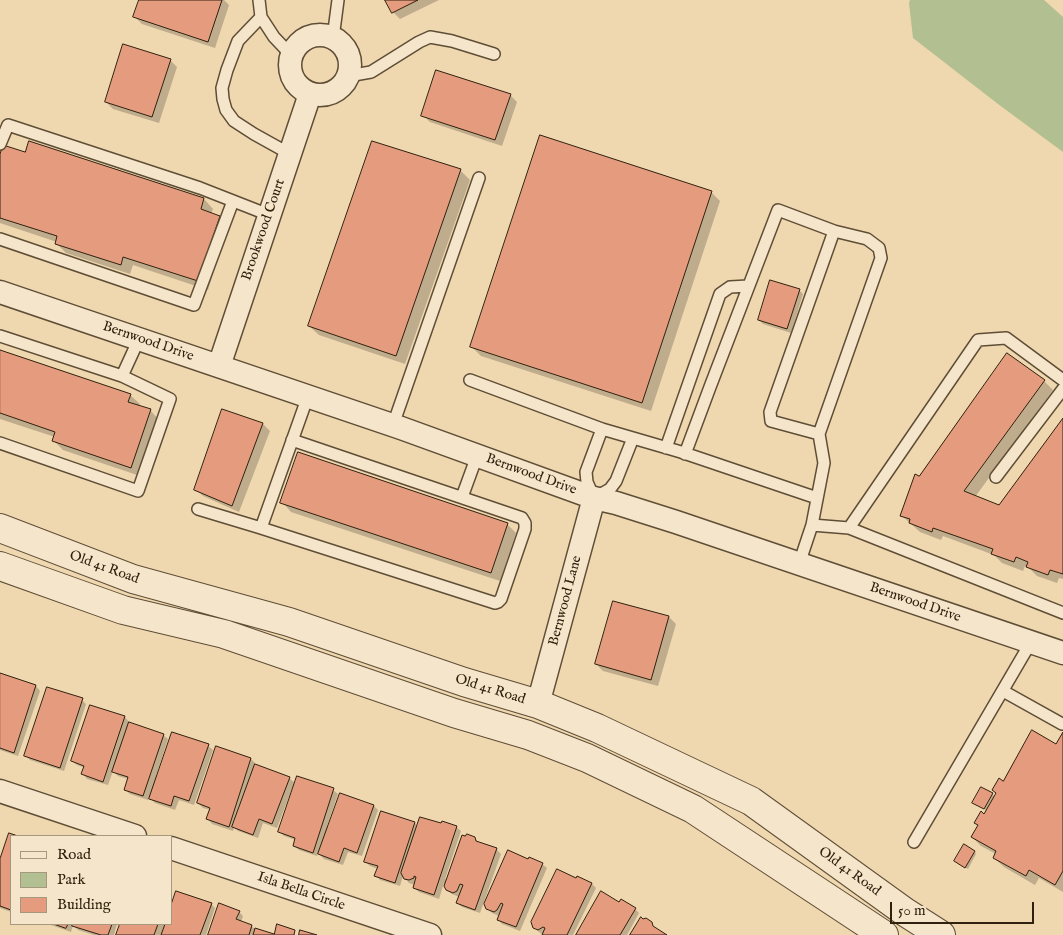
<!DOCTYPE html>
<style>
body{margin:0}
#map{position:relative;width:1063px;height:935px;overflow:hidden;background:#efd7af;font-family:"IM FELL English",serif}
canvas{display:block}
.legend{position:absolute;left:10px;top:835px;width:162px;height:90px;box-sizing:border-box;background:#f5e5cb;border:1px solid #a6977f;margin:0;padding:6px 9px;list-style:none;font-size:15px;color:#2f210e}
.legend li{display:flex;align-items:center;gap:10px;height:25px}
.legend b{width:25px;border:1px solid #a6977f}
.scale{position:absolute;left:890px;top:902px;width:144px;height:22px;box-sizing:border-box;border:2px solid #2f210e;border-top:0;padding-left:6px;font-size:15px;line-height:18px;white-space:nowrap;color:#2f210e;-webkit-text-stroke:4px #f5e5cb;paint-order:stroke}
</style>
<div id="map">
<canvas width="1063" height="935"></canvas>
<ul class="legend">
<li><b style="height:6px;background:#f5e5cb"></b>Road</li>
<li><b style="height:14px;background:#b2bf90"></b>Park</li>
<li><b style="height:14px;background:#e59b7e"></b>Building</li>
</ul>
<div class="scale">50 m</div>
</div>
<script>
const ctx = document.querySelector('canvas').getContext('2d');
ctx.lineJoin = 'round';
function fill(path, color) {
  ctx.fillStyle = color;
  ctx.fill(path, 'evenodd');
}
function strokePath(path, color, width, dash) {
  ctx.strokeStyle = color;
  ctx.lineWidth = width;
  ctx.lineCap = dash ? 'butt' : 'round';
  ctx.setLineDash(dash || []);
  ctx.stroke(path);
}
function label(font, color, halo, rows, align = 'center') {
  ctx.font = font + ' "IM FELL English",serif';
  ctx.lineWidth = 4;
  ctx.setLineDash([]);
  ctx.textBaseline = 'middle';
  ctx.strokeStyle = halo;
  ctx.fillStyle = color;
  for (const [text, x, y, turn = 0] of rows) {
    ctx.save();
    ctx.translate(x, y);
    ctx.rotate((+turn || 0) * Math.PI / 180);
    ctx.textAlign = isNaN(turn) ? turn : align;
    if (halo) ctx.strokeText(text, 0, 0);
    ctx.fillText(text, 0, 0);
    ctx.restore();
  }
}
const green = new Path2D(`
 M910,0H1044L1063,17V152L998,104L913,38L909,3Z`);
const shadow = new Path2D(`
 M141,0H224L229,5L215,48L142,24L135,17Z
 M387,0H439L400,19L393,12Z
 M170,60L177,67L159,123L113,109L106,102Z
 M510,95L517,102L502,146L430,122L423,115Z
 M29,143L204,199L213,209L211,214L219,217L228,226L208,290L133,265L130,274L66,253L56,243L57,242L0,223V158L26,154Z
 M460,170L470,180L405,364L319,335L309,326Z
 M711,192L720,201L651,411L481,356L472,347Z
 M799,290L803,294L791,333L763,324L759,320Z
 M0,351L130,395L140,404L139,406L150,410L159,420L140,476L63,450L54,441L55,437L0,419Z
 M1044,381L1053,390L975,497L999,506L1063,420V579L1059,578L1057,583L1037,576L1028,567L1025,566L1023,571L1002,563L994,555L943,536L941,540L920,532L902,516L919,477Z
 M263,424L270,431L239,512L203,496L196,489Z
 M282,502L507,524L516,533L500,581L291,512Z
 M669,617L676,624L658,686L603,671L596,664Z
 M0,675L36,686L40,691L18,756L0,750Z
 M82,700L86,704L64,771L30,760L26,756Z
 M90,706L125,717L129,722V723L163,735L168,739L156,776L158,777L208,746L213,750L194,805L179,800L175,810L155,803L149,797L148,800L130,794L125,790L128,779L118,776L113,771L108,785L87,779L83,774L85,768L77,765L72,761Z
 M1063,734V892L1039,878L1035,885L1004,867L994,858L996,854L981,846L972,837L987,811L976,804L992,794L995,797L1003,782L1057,745Z
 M216,748L251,759L255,763V765L289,778L295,783H294L277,828L263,823L258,838L238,831L234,827L233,831L212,824L208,819L211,810L203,808L198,803Z
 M333,790L338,794L327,826H330L341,794L374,806L378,810L362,856L348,852L343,865L324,859L318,853L317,856L299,850L294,846L296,840L284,836L280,832Z
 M382,812L415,823L418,827H456L461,831L445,879L447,880L474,838L479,843L496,849L501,854L480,913L462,907L457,903L459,897L452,894L447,890L444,883L439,899L419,892L414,888L415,885L409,883L403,876L400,886L380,880L376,875L378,869L370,866L365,862Z
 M10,835L14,836H11V912L0,908V863Z
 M975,852L976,854L968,869L957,863Z
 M542,864L547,868L520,931L502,924L498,919L499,916L492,913L487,908Z
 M578,877L592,884L596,888L573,935H543L539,932L534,927Z
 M620,903L635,909L639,913L627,935H578Z
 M211,904L215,908L206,935H117L121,924H171Z
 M239,912L243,916L241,922L251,926L255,929L273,935H209Z
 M48,924H117L114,935H94L78,930L73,925L71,932Z`);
const building = new Path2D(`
 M139,0H222L208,42L133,17Z
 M385,0H418L392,13Z
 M123,44L171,59L152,117L105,102Z
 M436,70L511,94L495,140L421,116Z
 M540,135L712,191L642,403L470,347Z
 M29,141L204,198L201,209L220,216L198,281L123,257L121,265L55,244L57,236L0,218V154L3,145L25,152Z
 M372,141L461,169L396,356L308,326Z
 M770,280L800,289L787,329L758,320Z
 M0,350L131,394L128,402L151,409L131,468L52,441L55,432L0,413Z
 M1007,353L1045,380L964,491L999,505L1063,418V574L1050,570L1048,575L1026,567L1028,562L1016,557L1014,562L991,554L993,549L933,528L932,532L909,523L910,519L900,516L915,474L919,476Z
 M222,409L263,423L232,506L194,490Z
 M298,452L508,523L491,573L280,503Z
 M613,601L669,616L651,680L595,664Z
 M0,673L36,685L14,753L0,748Z
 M47,687L83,698L60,768L24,756Z
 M90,705L125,716L103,782L81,774L84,766L71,761Z
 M129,722L164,734L143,796L124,790L128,777L112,772Z
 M1032,730L1056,744L1063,732V871L1055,885L1029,870L1026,876L993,858L996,851L971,837L978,825L974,823L981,811L984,814L996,793L992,790L999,778L1003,781Z
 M172,732L209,744L189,801L174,796L171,806L149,799Z
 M216,746L251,758L229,827L206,819L210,808L197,803Z
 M255,764L290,777L272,824L259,819L253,835L232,827Z
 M297,776L334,788L313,853L293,846L295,838L278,832Z
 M981,787L993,793L984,809L972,803Z
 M340,793L374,805L357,853L344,848L339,862L318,854Z
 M381,811L415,822L395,883L374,876L378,866L364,862Z
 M420,817L441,823L442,821L457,826L434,895L413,888L416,877L414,876V878L409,880L404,879L401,873Z
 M9,833L18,836H11V910L0,906V859Z
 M467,834L475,837L476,841L497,848L475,910L456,903L463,885L460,884L457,891L453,893L446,890L444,886L462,835L465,836Z
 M964,844L975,851L965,868L954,861Z
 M508,850L528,859L529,857L543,863L516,927L497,920L503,904L501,903L497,910L494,912L486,909L484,904Z
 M557,869L576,878L577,876L592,883L567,935H542L545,928L543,927L538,930L533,928L531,922Z
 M176,891L212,903L200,935H161L165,924H171V905Z
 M601,891L619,902L621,899L636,908L620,935H576Z
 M219,903L240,911L236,919L252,925L249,935H208Z
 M641,917L643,919L646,918L652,922L653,926L667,935H630Z
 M54,924H68L66,928Z
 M73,924H112L108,935H101L72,926Z
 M120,924H158L154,935H116Z
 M277,924L295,930L294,935H253L255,928L274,934Z
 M300,930L317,935H299Z`);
const service = new Path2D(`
 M259,0L261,17L274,37L292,56
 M261,17L238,41L227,70L222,88L223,99L226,110L234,121L254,134L290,154
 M333,38L338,0
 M348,76L371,72L419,42L430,37L452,41L494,54
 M0,144L8,125L200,188L269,215
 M0,239L194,305L233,201
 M0,336L122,376L170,399L138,491L0,443
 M122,376L139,339
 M470,380L602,429L681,452L817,498
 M393,425L479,178
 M602,429L586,472L587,482L594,498L610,489L616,481L633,438
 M819,434L771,421L770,412L834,231
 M666,448L720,294L730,287L748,286
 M685,454L710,387L778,210L834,231L867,239L879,248L881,258L819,434L824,463L812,525
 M996,477L1063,389
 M462,497L477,456
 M198,509L261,528L308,396
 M261,528L495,603L498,602L501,599L525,529V523L522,518L292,440
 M849,528L1063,613
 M799,564L812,525L849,528L978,340L1006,338L1063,380
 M1003,691L1062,724
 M914,842L1031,642`);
const minor = new Path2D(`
 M290 65a30 30 0 1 1 60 0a30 30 0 1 1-60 0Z
 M0,292L401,428L594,498L616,503L676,522L1063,653
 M219,366L310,94
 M538,704L594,498
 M0,791L135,836
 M171,848L430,935`);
const tertiary = new Path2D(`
 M0,528L133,579L289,622L464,682L538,704L597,728L751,801L905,912L941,935
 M0,566L123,610L224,634L454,713L528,735L587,758L693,809L884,935`);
const streetNames = [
 ["Brookwood Court",264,230,-71],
 ["Bernwood Drive",148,342,19],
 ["Bernwood Drive",531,475,20],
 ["Old 41 Road",104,568,20],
 ["Bernwood Lane",566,601,-75],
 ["Bernwood Drive",915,603,19],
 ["Old 41 Road",490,690,17],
 ["Old 41 Road",849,872,36],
 ["Isla Bella Circle",301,892,19]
];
fill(green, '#b2bf90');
fill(shadow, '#0003');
fill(building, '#e59b7e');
strokePath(building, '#2f210e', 1);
strokePath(service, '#5f4e36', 14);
strokePath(minor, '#5f4e36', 25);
strokePath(tertiary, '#5f4e36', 30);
strokePath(service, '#f5e5cb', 11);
strokePath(minor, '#f5e5cb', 22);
strokePath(tertiary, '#f5e5cb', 28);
label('14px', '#2f210e', '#f5e5cb', streetNames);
</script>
